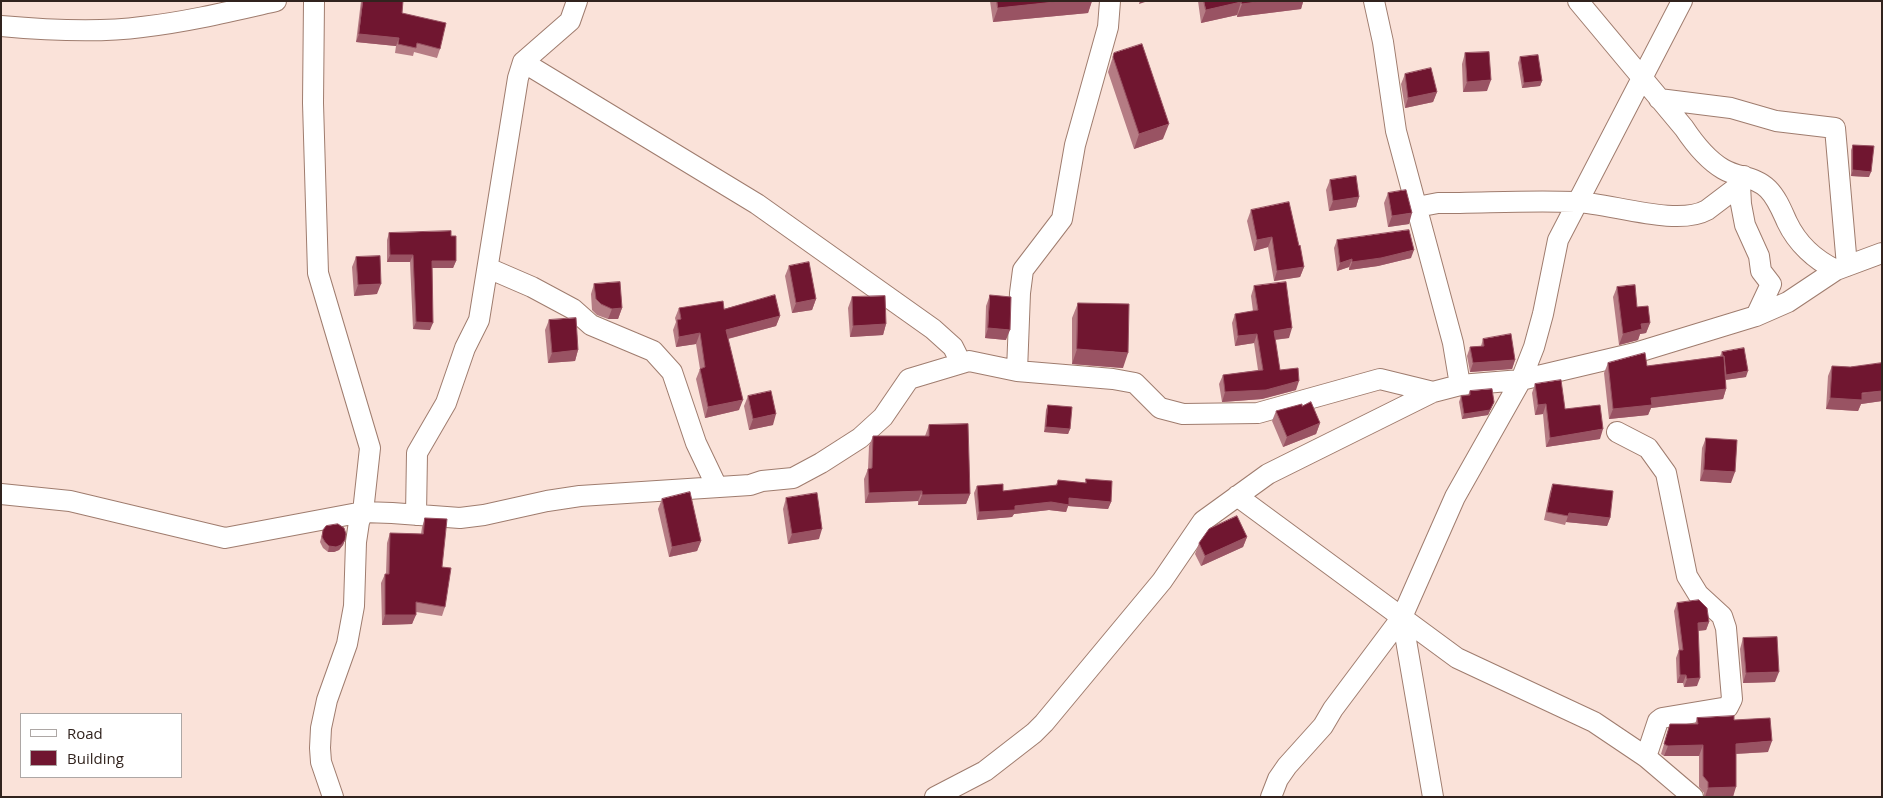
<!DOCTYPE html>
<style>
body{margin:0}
#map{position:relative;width:1883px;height:798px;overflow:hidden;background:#fae2d9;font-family:"Open Sans",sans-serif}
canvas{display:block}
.frame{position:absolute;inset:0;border:2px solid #31231e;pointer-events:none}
.legend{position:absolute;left:20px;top:713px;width:162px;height:65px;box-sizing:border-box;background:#fff;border:1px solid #ada7a5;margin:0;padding:6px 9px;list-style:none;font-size:15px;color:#31231e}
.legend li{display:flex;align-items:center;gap:10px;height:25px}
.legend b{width:25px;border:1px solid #ada7a5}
</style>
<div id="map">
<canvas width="1883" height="798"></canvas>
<div class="frame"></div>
<ul class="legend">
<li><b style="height:6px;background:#fff"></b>Road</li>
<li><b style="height:14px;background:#701630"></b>Building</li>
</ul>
</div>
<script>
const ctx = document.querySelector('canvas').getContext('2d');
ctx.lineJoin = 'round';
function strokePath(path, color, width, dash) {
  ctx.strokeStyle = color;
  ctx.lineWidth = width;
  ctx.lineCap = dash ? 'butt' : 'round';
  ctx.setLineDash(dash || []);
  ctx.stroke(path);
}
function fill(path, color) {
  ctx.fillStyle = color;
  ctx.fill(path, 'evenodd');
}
const minor = new Path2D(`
 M314,1L313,103L318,273L370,448L363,512L359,522L356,542L354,606L347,644L327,700L321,728L320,748L321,762L333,797
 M1374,1L1383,42L1396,131L1453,343L1460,385
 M1578,1L1684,128C1694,143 1706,159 1723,169C1738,178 1755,176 1768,189C1777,198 1782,211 1787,222C1797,243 1815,260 1836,270
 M1,26C45,30 98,33 142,27C187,22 232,11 276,1
 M523,62L757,204L933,329L953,347L961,363
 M1659,99L1731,108L1776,121L1835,128L1847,266
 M1740,185L1741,204L1745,225L1759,256L1761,271L1771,284L1756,316
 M1417,207L1438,203C1484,203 1530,200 1576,202C1610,203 1677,227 1707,210L1740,185L1744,176
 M488,268L532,287L573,309L591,325L653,351L672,372L696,443L717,487
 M1017,371L1020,293L1023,270L1062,219L1075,145L1108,27L1110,1
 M1617,432L1648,448L1666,473L1687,576L1698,594L1722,616L1726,628L1732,699L1728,707L1662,718L1658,721L1646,757
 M1,494L70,501L225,538L363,512L392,513L460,518L484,515L547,501L580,496L750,485L762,481L793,478L821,463L860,438L883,417L909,379L969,361L1017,371L1113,379L1135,383L1160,408L1183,414L1258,413L1380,379L1433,392
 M1237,496L1457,658L1594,722L1646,757L1693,797
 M416,515L417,453L446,403L465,348L479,320L518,78L523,62L570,21L577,1
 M1402,617L1433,797
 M935,797L985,771L1034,733L1044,723L1162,581L1203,521L1268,474L1433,392L1460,385L1521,380L1635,353L1756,316L1788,302L1836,270L1882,253
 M1271,797L1278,779L1287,766L1323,726L1333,709L1402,617L1455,497L1521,380L1534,347L1543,314L1558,240L1682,1`);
const wall = new Path2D(`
 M361,1H403L402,13L440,49L437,58L414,52L413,56L395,53L396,46L356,42Z
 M990,1H1092L1088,13L993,22Z
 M1198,1H1312L1303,2L1301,9L1237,17V15L1201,23Z
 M1114,53L1163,139L1134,149L1108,72Z
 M1465,53L1487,91L1463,92L1462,64Z
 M1520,57L1542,81L1540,86L1522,88L1518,63Z
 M1405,74L1437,92L1433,102L1405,108L1401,84Z
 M1853,145L1869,177L1851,176V150Z
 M1330,180L1359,197L1356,207L1329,211L1326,190Z
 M1388,193L1409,224L1388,227L1384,203Z
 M1251,210L1299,246L1304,267L1300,277L1274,281L1268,247L1254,251L1247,221Z
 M389,233L451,236L456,261L453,268H432L430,330L413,329L410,262H387V240Z
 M1337,240L1411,258L1378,266L1349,270V267L1337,271L1334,248Z
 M356,257L377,294L354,296L352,267Z
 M789,266L816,299L812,310L792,313L785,276Z
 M594,284L622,308L618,319H608L597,315L592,310L591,294Z
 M1254,286L1289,338L1275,340L1280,370L1296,390L1262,399L1222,402L1219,384L1223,375L1258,370L1254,343L1235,346L1232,323L1235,314L1253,311L1251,296Z
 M1617,287L1637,307L1650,323L1646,333L1640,334L1638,340L1619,345L1613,297Z
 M990,295L1006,340L985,338L986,306Z
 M852,297L886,324L883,335L850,337L848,308Z
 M1078,303L1123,368L1072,364V318Z
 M679,308L724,309L780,316L776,326L728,339L739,410L705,418L696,379L700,369L696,344L676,347L673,330L676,322L675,318Z
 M549,320L578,350L575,361L548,363L545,330Z
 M1483,339L1515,360L1512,369L1470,372L1467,356L1470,347L1481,346Z
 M1722,352L1746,377L1726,380V389L1723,399L1651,408L1648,415L1609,419L1604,373L1608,363L1647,366L1720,356Z
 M1882,363V401L1861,404L1858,411L1826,409L1828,376L1832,366L1850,367Z
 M1535,384L1565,409L1600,439L1546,447L1543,414L1535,415L1532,393Z
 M1470,391L1494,402L1488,415L1462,419L1459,402L1461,396L1468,395Z
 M748,396L773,425L749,430L744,406Z
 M1048,405L1070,429L1068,434L1044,432L1046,410Z
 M1302,406L1320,423L1316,434L1283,447L1272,421L1276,411Z
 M929,425L970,494L966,504L918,505V501L865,503L864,479L868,469L869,446L873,436H925Z
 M1706,438L1731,483L1700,481L1702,448Z
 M1086,479L1111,502L1108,509L1068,506L1066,512L1049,510L1014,514L1012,517L977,520L974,493L977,486L1003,491L1056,485L1058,480L1085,483Z
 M1553,484L1610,518L1607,526L1566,522L1565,525L1544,520L1550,492Z
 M786,498L819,539L788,544L783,509Z
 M662,499L701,541L697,551L669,557L658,509Z
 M425,518L442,567L445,607L442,616L416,612L412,624L382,625L381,583L385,574H386L387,543L390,533L421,534L422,527Z
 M323,530L345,540L343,545L339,550L334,552H328L323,548L320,542Z
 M1247,537L1243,547L1201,566L1195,554L1199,543Z
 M1677,603L1709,622L1706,630L1698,631L1697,686L1684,687L1683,683H1677L1676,658L1679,650L1674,611Z
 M1743,638L1775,682L1743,683L1740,649Z
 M1697,718L1734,720L1768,752L1736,754L1733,797H1704V793L1699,787V756H1664L1661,754L1670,724H1695Z`);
const shadedWall = new Path2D(`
 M1064,1H1092L1088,13L993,22L998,8Z
 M1140,1H1148L1139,4Z
 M1264,1H1312L1303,2L1301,9L1237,17L1242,4Z
 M1241,2L1237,15L1201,23L1206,10Z
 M359,34L399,38L396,46L356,42Z
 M1491,80L1487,91L1463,92L1467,82Z
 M1542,81L1540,86L1522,88L1524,83Z
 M1437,92L1433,102L1405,108L1408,98Z
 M1169,124L1163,139L1134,149L1139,134Z
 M1853,170L1871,172L1869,177L1851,176Z
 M1359,197L1356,207L1329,211L1333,201Z
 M1412,213L1409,224L1388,227L1392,216Z
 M1272,237L1268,247L1254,251L1257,240Z
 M1414,250L1411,258L1378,266L1349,270L1352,262Z
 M390,255H413L410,262H387Z
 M1352,259L1349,267L1337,271L1340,263Z
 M432,261H456L453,268H429Z
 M1304,267L1300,277L1274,281L1277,271Z
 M381,284L377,294L354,296L358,285Z
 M816,299L812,310L792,313L796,303Z
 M622,308L618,319H608L612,309Z
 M780,316L776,326L723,340L726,330Z
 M416,322L433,323L430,330L413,329Z
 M1650,323L1646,333L1640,334L1638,340L1619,345L1623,334L1641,324Z
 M886,324L883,335L850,337L853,326Z
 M988,328L1010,330L1006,340L985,338Z
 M1292,328L1289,338L1271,340L1274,331Z
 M700,333L696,344L676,347L679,337Z
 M1257,334L1254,343L1235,346L1238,336Z
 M1077,349L1128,353L1123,368L1072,364Z
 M578,350L575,361L548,363L552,353Z
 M1515,360L1512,369L1470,372L1473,363Z
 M1748,371L1746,377L1724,380L1726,375Z
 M1299,381L1296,390L1262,399L1222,402L1225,392Z
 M1726,389L1723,399L1651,408L1648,415L1609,419L1613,409L1651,398Z
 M1882,391V401L1861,404L1858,411L1826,409L1830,398Z
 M743,400L739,410L705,418L708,407Z
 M1494,402L1488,415L1462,419L1464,414Z
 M1546,404L1543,414L1535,415L1538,405Z
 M776,414L773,425L749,430L753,419Z
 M1320,423L1316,434L1283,447L1287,437Z
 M1046,427L1070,429L1068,434L1044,432Z
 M1603,429L1600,439L1546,447L1550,438Z
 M1704,470L1735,472L1731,483L1700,481Z
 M922,491L918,501L865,503L869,493Z
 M970,494L966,504L918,505L922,495Z
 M1069,498L1111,502L1108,509L1068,506L1066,512L1049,510L1014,514L1012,517L977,520L979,512Z
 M1569,513L1610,518L1607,526L1566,522Z
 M822,529L819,539L788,544L792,534Z
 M1247,537L1243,547L1201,566L1205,556Z
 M345,540L343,545L339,550L334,552H328L329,546Z
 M701,541L697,551L669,557L672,547Z
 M385,615H416L412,624L382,625Z
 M1709,622L1706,630L1695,631L1698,623Z
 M1779,672L1775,682L1743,683L1746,673Z
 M1680,675H1686L1683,683H1677Z
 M1700,678L1697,686L1684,687L1687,679Z
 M1772,741L1768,752L1732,754L1736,744Z
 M1703,745L1699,756H1664L1668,746Z
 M1736,787L1733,797H1705L1708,788Z`);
const building = new Path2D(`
 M363,1H403L402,13L446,23L440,49L417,43L416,48L398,44L399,38L359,34Z
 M997,1H1064L998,8Z
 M1204,1H1264L1242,4L1241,2L1206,10Z
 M1142,44L1169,124L1139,134L1113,57L1114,53Z
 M1489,52L1491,80L1467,82L1465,53Z
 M1538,55L1542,81L1524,83L1520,57Z
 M1431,68L1437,92L1408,98L1405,74Z
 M1853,145L1874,146L1871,172L1853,170Z
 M1356,176L1359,197L1333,201L1330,180Z
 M1406,190L1412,213L1392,216L1388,193Z
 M1289,202L1299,246L1300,245L1304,267L1277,271L1272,237L1257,240L1251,210Z
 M1409,230L1414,250L1381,258L1352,262V259L1340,263L1337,240Z
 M451,231V236H456V261H432L433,323L416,322L413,255H390L389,233Z
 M380,256L381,284L358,285L356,257Z
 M809,262L816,299L796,303L789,266Z
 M620,282L622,308L612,309L601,304L596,299L594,284Z
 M1286,282L1292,328L1274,331L1280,370L1298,368L1299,381L1266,390L1225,392L1223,375L1263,370L1257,334L1238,336L1235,314L1258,310L1254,286Z
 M1635,285L1637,307L1648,306L1650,323L1641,324L1642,329L1623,334L1617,287Z
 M775,295L780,316L726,330L743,400L708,407L700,369L705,367L700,333L679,337L677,320L681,319L679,308L723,301L724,309Z
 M990,295L1011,297L1010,330L988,328Z
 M885,296L886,324L853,326L852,297Z
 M1078,303L1129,304L1128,353L1077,349Z
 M576,318L578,350L552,353L549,320Z
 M1511,334L1515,360L1473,363L1470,347L1484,346L1483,339Z
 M1744,348L1748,371L1726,375L1724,356H1723L1722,352Z
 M1645,353L1647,366L1724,356L1726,389L1651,398L1652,405L1613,409L1608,363Z
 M1882,363V391L1862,393V400L1830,398L1832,366L1850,367Z
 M1561,380L1565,409L1600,405L1603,429L1550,438L1546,404L1538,405L1535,384Z
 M1492,389L1494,402L1490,410L1464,414L1461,396L1470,395V391Z
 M771,391L776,414L753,419L748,396Z
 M1311,402L1320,423L1287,437L1276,411L1302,404V406Z
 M1048,405L1072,407L1070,429L1046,427Z
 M968,424L970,494L922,495V491L869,493L868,469L872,468L873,436H929V425Z
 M1706,438L1737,440L1735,472L1704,470Z
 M1086,479L1112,481L1111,502L1069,498V505L1051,502L1015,506V510L979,512L977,486L1003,484V491L1057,485L1058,480L1086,483Z
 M1553,484L1613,491L1610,518L1569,513L1568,516L1547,512Z
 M690,492L701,541L672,547L662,499Z
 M817,493L822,529L792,534L786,498Z
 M1237,516L1247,537L1205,556L1199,543L1209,529Z
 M425,518L447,519L442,567L451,568L445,607L416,602V615H385V574H389L390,533L423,534Z
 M338,524L344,528L346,534L345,540L341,545L336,547L329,546L325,542L322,537L323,530L326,526Z
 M1699,600L1707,608L1709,622L1698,623L1700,678L1687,679L1686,675H1680L1679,650H1683L1677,603Z
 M1777,637L1779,672L1746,673L1743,638Z
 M1734,716V720L1770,718L1772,741L1736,744V787L1708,788V782L1703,776V745L1668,746L1664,744L1670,724H1698L1697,718Z`);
strokePath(minor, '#9f7c6e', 22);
strokePath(minor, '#fff', 20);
fill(wall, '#b57c84');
fill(shadedWall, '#995363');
fill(building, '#701630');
strokePath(building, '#995363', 1);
</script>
